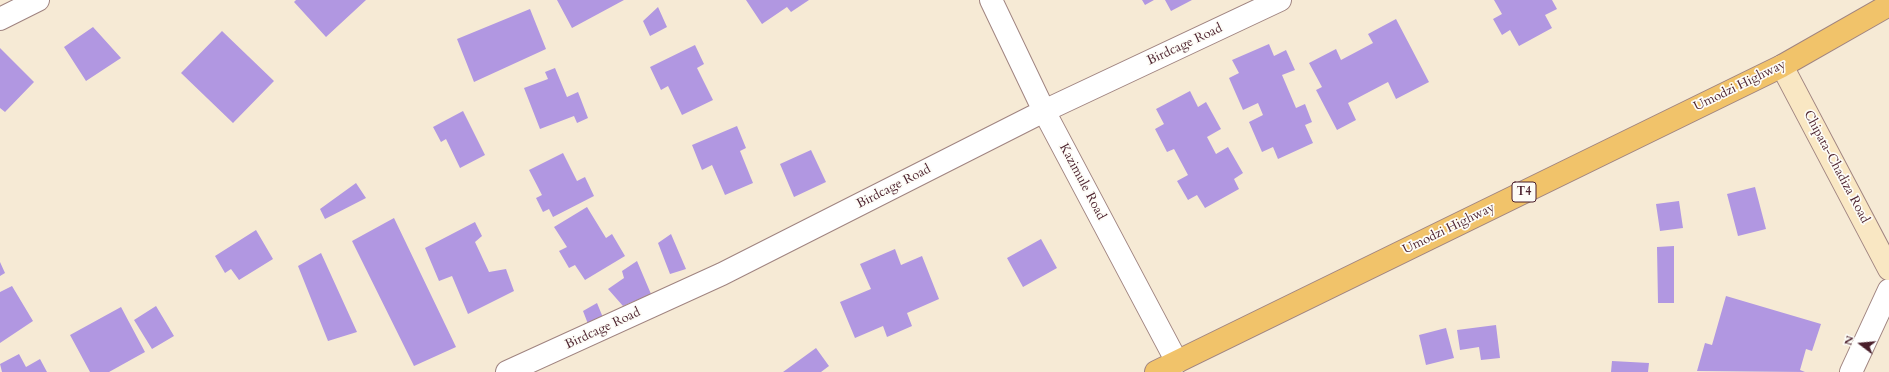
<!DOCTYPE html>
<style>
body{margin:0}
#map{position:relative;width:1889px;height:372px;overflow:hidden;background:#f6ead5;font-family:Cardo,serif}
canvas{display:block}
.north{position:absolute;left:1841px;top:324px;width:40px;height:40px;-webkit-text-stroke:3px #fdfcf7;paint-order:stroke;rotate:286deg;font-size:11px;font-weight:700;line-height:16px;text-align:center;color:#4a1f2b}
.north::after{content:'';display:block;margin:auto;width:14px;height:18px;background:#4a1f2b;clip-path:polygon(50% 0,100% 100%,50% 72%,0 100%)}
</style>
<div id="map">
<canvas width="1889" height="372"></canvas>
<div class="north">N</div>
</div>
<script>
const ctx = document.querySelector('canvas').getContext('2d');
ctx.lineJoin = 'round';
function fill(path, color) {
  ctx.fillStyle = color;
  ctx.fill(path, 'evenodd');
}
function strokePath(path, color, width, dash) {
  ctx.strokeStyle = color;
  ctx.lineWidth = width;
  ctx.lineCap = dash ? 'butt' : 'round';
  ctx.setLineDash(dash || []);
  ctx.stroke(path);
}
function label(font, color, halo, rows, align = 'center') {
  ctx.font = font + ' Cardo,serif';
  ctx.lineWidth = 3.5;
  ctx.setLineDash([]);
  ctx.textBaseline = 'middle';
  ctx.strokeStyle = halo;
  ctx.fillStyle = color;
  for (const [text, x, y, turn = 0] of rows) {
    ctx.save();
    ctx.translate(x, y);
    ctx.rotate((+turn || 0) * Math.PI / 180);
    ctx.textAlign = isNaN(turn) ? turn : align;
    if (halo) ctx.strokeText(text, 0, 0);
    ctx.fillText(text, 0, 0);
    ctx.restore();
  }
}
const building = new Path2D(`
 M296,0H366L326,37L294,2Z
 M557,0H624L572,28Z
 M746,0H809L791,12L787,7L762,24Z
 M1142,0H1154L1145,5Z
 M1165,0H1192L1171,11Z
 M1494,0H1552L1557,9L1545,15L1552,28L1519,46L1510,30L1502,35L1493,19L1502,14Z
 M658,7L667,27L650,36L643,21Z
 M530,9L546,49L474,82L457,39Z
 M1396,19L1429,82L1396,99L1388,82L1348,103L1356,120L1337,130L1316,90L1322,87L1309,63L1336,49L1341,60L1373,43L1368,34Z
 M93,27L121,58L86,81L64,47Z
 M222,31L274,81L233,123L181,73Z
 M1269,44L1274,56L1286,50L1295,70L1282,75L1296,108L1305,104L1312,122L1305,125L1313,143L1278,159L1273,147L1262,152L1249,122L1263,115L1258,103L1243,110L1229,78L1239,73L1232,60Z
 M695,45L704,64L697,68L713,100L682,115L668,86L661,90L650,67Z
 M0,48L34,82L5,112L0,108Z
 M555,68L567,97L578,92L588,118L577,123L574,116L540,129L524,88L548,79L545,72Z
 M1190,91L1198,107L1206,102L1221,129L1207,137L1216,154L1228,147L1243,173L1234,179L1239,189L1205,208L1197,195L1188,200L1177,181L1188,175L1174,149L1167,152L1155,129L1164,124L1156,109Z
 M463,111L485,155L460,168L446,139L441,142L433,127Z
 M737,126L746,148L740,151L753,183L725,195L712,165L702,170L692,145Z
 M811,150L826,182L794,197L780,164Z
 M563,153L577,181L585,177L594,196L553,217L549,209L543,212L536,198L542,195L529,170Z
 M356,183L366,198L325,219L320,209Z
 M1755,187L1766,229L1738,236L1727,194Z
 M1679,201L1683,228L1660,231L1656,204Z
 M587,207L606,238L612,234L625,256L585,280L575,265L569,268L559,251L567,247L554,227Z
 M394,218L456,347L414,366L352,241Z
 M475,222L482,236L475,242L489,272L506,269L514,291L468,314L452,276L439,281L425,248Z
 M256,230L273,259L239,280L231,269L225,273L215,256Z
 M671,234L686,269L670,274L658,243Z
 M1041,239L1057,268L1023,287L1007,258Z
 M1674,246V303H1658L1657,247Z
 M895,249L901,265L922,256L939,299L907,313L912,326L887,337L883,326L855,338L840,302L871,289L860,264Z
 M321,253L357,332L328,341L298,266Z
 M637,261L651,294L623,306L608,289L624,278L622,271Z
 M0,262L5,273L0,276Z
 M12,286L33,321L0,343V292Z
 M1726,296L1821,324L1812,351L1806,349L1800,370L1805,372L1697,371L1705,343L1712,345Z
 M597,303L604,320L588,324L583,311Z
 M156,306L174,336L152,349L134,320Z
 M121,307L145,352L109,372H90L70,335Z
 M1496,325L1500,358L1481,360L1479,347L1460,350L1457,330Z
 M1446,328L1454,358L1426,365L1419,335Z
 M816,348L829,366L821,372H783Z
 M19,354L26,367L40,359L47,372H2L0,364Z
 M1612,361L1649,363L1648,372H1611Z`);
const street = new Path2D(`
 M991,0L1044,111L1177,362
 M0,19L38,0
 M507,372L722,274L1044,111L1280,0
 M1851,372L1889,290`);
const secondary = new Path2D(`
 M1782,66L1889,269`);
const highway = new Path2D(`
 M1156,372L1782,66L1889,5`);
const shields = [
 [1524,192,24]
];
const shieldNames = [
 ["T4",1524,192]
];
const streetNames = [
 ["Birdcage Road",1185,45,-25],
 ["Umodzi Highway",1740,86,-26],
 ["Chipata-Chadiza Road",1836,167,62],
 ["Kazimule Road",1082,182,62],
 ["Birdcage Road",894,187,-27],
 ["Umodzi Highway",1449,229,-26],
 ["Birdcage Road",603,329,-25]
];
fill(building, '#b197e1');
strokePath(street, '#a08480', 24);
strokePath(secondary, '#a08480', 24);
strokePath(highway, '#a08480', 24);
strokePath(street, '#fff', 22);
strokePath(secondary, '#f9e7c3', 22);
strokePath(highway, '#f1c36a', 22);
for (const [x, y, w] of shields) {
  const box = new Path2D();
  box.roundRect(x - w / 2, y - 10, w, 20, 3);
  ctx.fillStyle = '#fdfcf7';
  ctx.fill(box);
  strokePath(box, '#4a1f2b', 1);
}
label('bold 12px', '#4a1f2b', null, shieldNames);
label('13px', '#4a1f2b', '#fdfcf7', streetNames);
</script>
